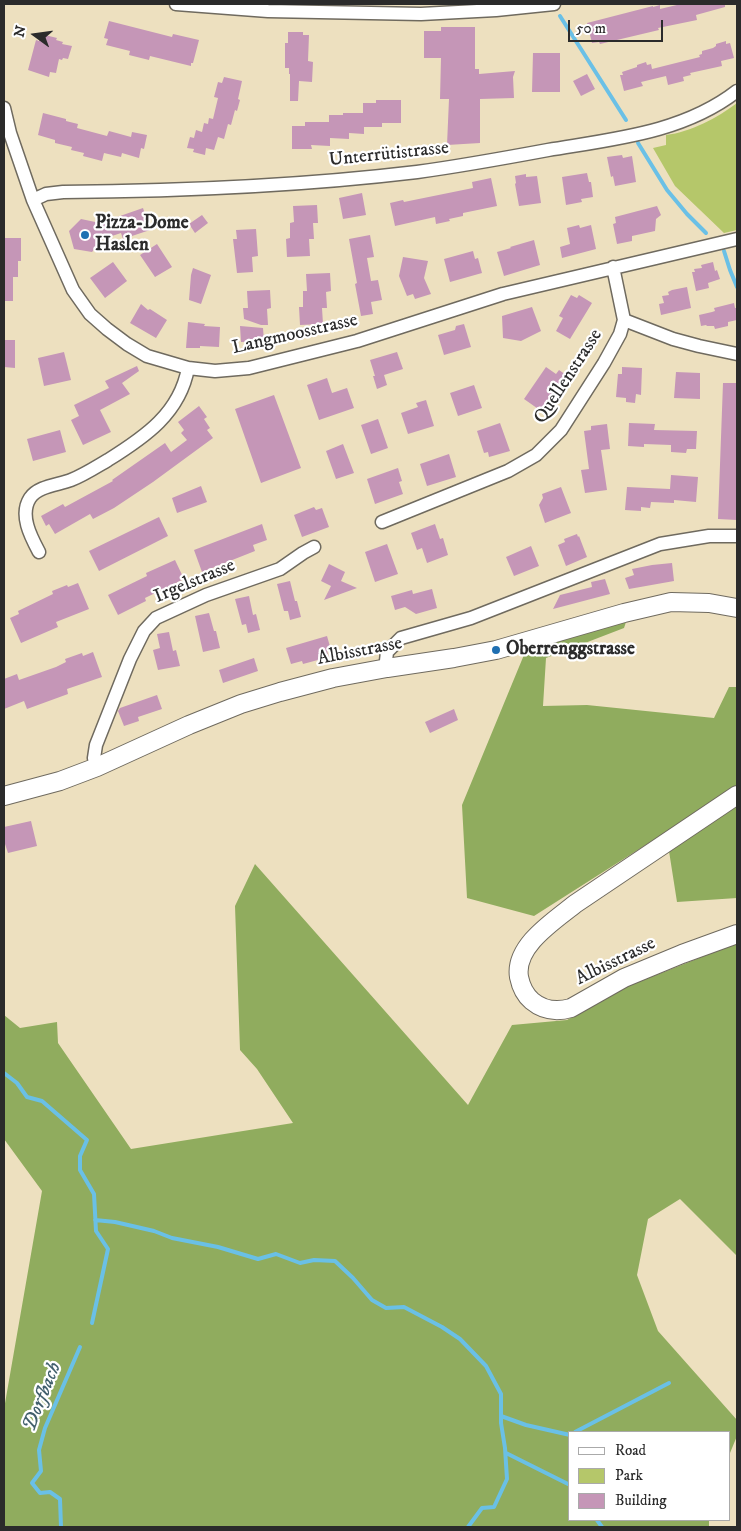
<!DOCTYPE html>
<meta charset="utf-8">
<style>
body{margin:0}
#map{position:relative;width:741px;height:1531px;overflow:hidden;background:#ede0bf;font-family:"IM FELL DW Pica",serif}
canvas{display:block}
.frame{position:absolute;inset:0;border:5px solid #2b2b2b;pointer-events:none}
.legend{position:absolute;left:568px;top:1431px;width:162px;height:90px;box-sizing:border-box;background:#fff;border:1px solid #aaa;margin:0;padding:6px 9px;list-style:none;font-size:15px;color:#2b2b2b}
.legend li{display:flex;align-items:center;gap:10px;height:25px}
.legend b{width:25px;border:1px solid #aaa}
.north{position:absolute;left:10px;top:10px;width:50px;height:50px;-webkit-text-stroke:4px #fff;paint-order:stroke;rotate:284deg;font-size:14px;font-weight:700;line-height:20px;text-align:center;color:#2b2b2b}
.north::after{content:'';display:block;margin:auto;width:18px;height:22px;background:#2b2b2b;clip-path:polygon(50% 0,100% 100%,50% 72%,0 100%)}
.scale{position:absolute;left:568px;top:20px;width:95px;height:22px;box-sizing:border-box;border:2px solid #2b2b2b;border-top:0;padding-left:6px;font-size:15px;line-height:18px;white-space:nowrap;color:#2b2b2b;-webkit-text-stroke:4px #fff;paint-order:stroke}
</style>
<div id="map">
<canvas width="741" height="1531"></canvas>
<div class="frame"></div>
<ul class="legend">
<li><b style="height:6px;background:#fff"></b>Road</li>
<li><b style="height:14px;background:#b5c76a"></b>Park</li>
<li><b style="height:14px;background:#c596b7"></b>Building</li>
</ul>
<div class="north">N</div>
<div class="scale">50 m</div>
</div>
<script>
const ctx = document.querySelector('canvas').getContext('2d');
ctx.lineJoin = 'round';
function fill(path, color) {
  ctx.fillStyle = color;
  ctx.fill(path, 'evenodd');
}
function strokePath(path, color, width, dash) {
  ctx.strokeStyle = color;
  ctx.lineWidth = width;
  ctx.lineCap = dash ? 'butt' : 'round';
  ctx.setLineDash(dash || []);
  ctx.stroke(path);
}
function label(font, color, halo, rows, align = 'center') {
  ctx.font = font + ' "IM FELL DW Pica",serif';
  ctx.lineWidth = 4.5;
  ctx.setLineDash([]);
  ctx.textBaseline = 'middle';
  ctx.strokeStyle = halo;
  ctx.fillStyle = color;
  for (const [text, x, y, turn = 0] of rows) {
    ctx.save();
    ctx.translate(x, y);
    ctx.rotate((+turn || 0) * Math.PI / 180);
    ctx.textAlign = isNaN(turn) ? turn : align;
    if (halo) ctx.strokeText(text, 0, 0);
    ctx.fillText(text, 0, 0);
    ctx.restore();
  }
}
const green = new Path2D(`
 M737,103V230L724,233L675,186L653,148L666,145V135C691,132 717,118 737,103Z`);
const forest = new Path2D(`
 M627,619L624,628L546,658L543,706L587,705L714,718L729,687H737V898L677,902L666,832L534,916L467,898L462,805L526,650Z
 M255,864L468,1105L512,1025L567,1020L626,987L737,943V1256L680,1199L648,1219L637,1275L658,1331L737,1420V1436L730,1453V1432H570V1520H709V1527H4V1409L42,1191L4,1139V1015L20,1028L57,1022L58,1043L131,1149L293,1123L257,1069L240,1050L235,906Z`);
const stream = new Path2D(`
 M560,16L626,120
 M638,143L667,190L687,214L706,233
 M724,251L730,270L737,287
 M4,1073L17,1083L27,1097L42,1101L87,1140L80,1156V1170L94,1194L96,1231L108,1249L92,1323
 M95,1220L115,1222L154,1231L172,1238L218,1247L258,1259L276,1254L300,1263L314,1260L335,1261L353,1278L372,1300L386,1308L404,1307L442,1327L460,1339L486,1366L501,1394V1423L505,1448L507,1479L494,1507L482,1508L468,1527
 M501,1416L526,1425L570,1435
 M575,1432L669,1383
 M506,1453L570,1485
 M597,1520L602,1527
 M61,1527L60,1499L50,1492L40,1493L32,1483L41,1471L39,1450L45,1428L80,1347`);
const building = new Path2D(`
 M681,4H725V7L696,15L697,20L658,28L659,30L600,44L599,42L592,43L587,23L653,6V7L660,5V9Z
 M109,21L172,37L173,34L199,40L193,63H191V66L150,56L149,60L129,55L130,51L106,45L108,39L104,38Z
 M441,27H475V69H479V74L515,71L513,77L514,98L480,99V143L447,145L449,99H440L441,58H424V31H441Z
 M288,32H303V35H309L308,61L313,62L312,82L299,81L298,101H290V74H289V68H285V43H288Z
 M41,34L57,38L56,40L63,42L62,44L72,46L68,59L63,58L62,60L59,59L56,73L50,72L49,77L28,70L36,40L39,41Z
 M726,41V44L730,43L734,58L721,61L722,66L690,73L691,75L683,77L684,81L668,85L666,76L641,82L643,86L624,91L620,75H623L622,72L637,67V65L646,62L647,65L651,64L652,69L700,57L699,55L702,54V51L713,48L716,46V44Z
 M533,53H560V92H532Z
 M587,74L595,89L581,96L573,81Z
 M224,77L242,81L238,99L240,100L237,111L235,110L231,125L228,124L224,139L218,137L214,150L206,148L205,155L193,152L194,149L187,148L190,137L194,138L196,130L202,132L204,123L208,124L209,118L213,119L218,98L214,97L218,82L222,83Z
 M376,100H401V123H382V127H364V134L349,133V139L330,138V146L311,145L312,149H292V126H305V122H329V115H343V113H363V103H376Z
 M43,113L66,119V121L78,124L77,128L107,136L109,131L131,137L132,132L147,135L144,149L141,148L139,158L122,153L121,157L104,153L102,161L83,156L84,153L71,150L72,147L55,143V140L38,135Z
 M622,155L623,158L632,156L636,182L615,186L613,176L611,177L607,157Z
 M587,173L589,182H591L593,197L581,199L582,202L566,205L562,177Z
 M526,174V177L537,176L541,203L519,206L515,184L516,183L515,176Z
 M491,178L497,206L463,213V216L449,219L450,221L436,224L435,217L395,226L390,203L403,200L404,202L473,188L472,182Z
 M362,193L366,215L343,219L339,198Z
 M317,205L318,223H313L314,239H309L310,256L287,257L286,239L290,238V223L294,222L293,206Z
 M657,206L661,215L656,219L655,231L632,236V241L617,244L613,224L616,223L615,217Z
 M143,208L150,230L123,239L121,233L103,239L92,252L74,249L69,231L81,219L100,223Z
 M202,215L208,223L195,233L189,224Z
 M579,225L580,228L591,225L596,249L562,258L560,247L570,244L567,228Z
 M256,229L258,256L252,257L253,272L237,273L233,239H237L236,230Z
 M370,235L374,257L367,258L371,281L378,280L382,300L371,302L373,314L361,316L355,284L357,283L349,239Z
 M4,238H21V261H18V277H13V301H4Z
 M534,240L540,265L504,276L497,252L511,248L510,247Z
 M157,244L172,267L155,277L140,255Z
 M473,251L475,259L478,258L482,273L450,282L444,259Z
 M403,257L428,261L424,278L431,294L415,299L413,294L407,296L399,276Z
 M113,262L127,281L105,298L90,278Z
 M713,262L715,271L717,270L720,279L708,283L709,288L696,291L692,272H695L694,269L702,268L701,265Z
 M193,268L211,275L201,304L189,300L191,275Z
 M330,273L331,291L326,292L327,308H322L323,324L300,325L299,307H303V291H307L306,274Z
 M687,287L691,308L661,315L659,304L664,303L662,296L669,295L668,292L672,290Z
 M270,290L271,308L267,309L268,325H261L244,319L243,308H248L247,291Z
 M571,295L577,298L579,295L592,303L570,339L556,331L563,318L559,316Z
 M734,303L735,308H737V320L728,322V326L715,329L714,326H707L706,325L701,326L699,315L712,312L715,311L714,308Z
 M141,304L148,310L150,309L167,320L156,338L130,323Z
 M532,307L541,331L521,341L503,338L502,316Z
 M188,322L205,324L204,326L220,327L219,347L200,346V348H186Z
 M464,324L471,347L444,355L438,335L455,330L456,326Z
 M240,326L263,328L264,341L241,342Z
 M4,340H15V368L4,367Z
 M64,352L71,380L44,386L38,358Z
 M397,352L403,369L384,375L387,385L377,389L373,376H375L370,360Z
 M137,366L139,371L122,383L130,394L100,410L111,432L83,445L71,420L79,416L74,405L109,388L105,381Z
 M546,367L556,374L559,370L569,377L544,413L524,399Z
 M622,367L642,368L641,395L636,394L635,403L626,402V398L616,397L618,374H622Z
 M676,372L700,373V399L674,398Z
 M327,378L332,393L347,388L354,408L319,420L307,385Z
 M723,383H737V520L718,519Z
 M474,385L482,408L458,416L450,393Z
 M274,395L301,468L261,483L235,409Z
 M426,400L434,426L408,434L401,413L418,407L416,403Z
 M199,406L207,417L204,419L210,428L207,430L213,438L153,482L114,508L93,519L90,514L55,534L49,524L46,526L41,516L63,504L65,507L113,481L112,480L165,443L171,452L187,440L181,433L184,430L178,422Z
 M378,419L388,448L371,454L361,425Z
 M500,423L510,451L489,457L488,452L484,453L477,431Z
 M629,423L655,424L654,430L697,431L696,449H687L686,453L671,452V445L644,444V447L628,446Z
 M607,424L610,449L601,450L607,490L585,493L581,470L589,469L584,431L591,430V426Z
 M60,430L66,452L33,461L27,439Z
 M343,444L354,473L336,479L326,451Z
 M449,454L456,477L427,486L420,464Z
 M398,468L402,481L399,482L403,494L375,504L367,479Z
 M671,475L698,477L696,502L674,500V503L651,502L650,508L641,507V511L625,510L627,487L670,489Z
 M201,486L207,502L177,513L172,498Z
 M561,487L571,513L545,523L539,505L543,498L542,494Z
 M314,507L316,510L322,508L329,527L302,537L294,515Z
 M159,517L168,536L99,571L89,551Z
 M262,524L267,540L253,545L255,551L202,572L194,550Z
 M435,524L440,539L443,538L448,555L427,563L422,548L417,550L411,533Z
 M577,534L578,537L579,536L587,557L566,566L558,545L565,542L564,539Z
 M387,544L398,574L375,582L365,552Z
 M531,546L539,566L514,576L506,557Z
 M175,560L184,579L145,598L146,601L118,615L108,595L147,576L146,573Z
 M672,563L674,581L629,589L625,578L634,575L632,569L652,565Z
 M329,564L345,572L341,581L357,588L324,600L331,586L321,581Z
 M605,579L610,594L553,609L560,595L592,587L591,582Z
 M290,581L295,601H297L301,617L290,620L288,611H284L277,584Z
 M78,583L89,609L56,622L58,627L21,643L10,618L19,614L18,611L53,594L52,591L67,585L68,587Z
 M432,589L437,608L416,614L405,607L395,610L391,596L412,590L413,594Z
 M249,596L253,615L256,614L260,630L248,633L246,624L242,625L235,599Z
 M209,613L214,631H216L220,648L203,652L195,616Z
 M169,632L173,651L176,650L180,666L158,670L153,650L160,648L157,634Z
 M327,636L331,650L327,651L329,657L303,664L302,661L291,664L286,648Z
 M93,652L102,677L67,689L68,694L27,709L24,701L4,709V679L17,674L19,680L56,667L66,662L65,659L82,653L83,656Z
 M254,658L258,671L223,683L219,670Z
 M157,695L162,709L138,717L139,721L124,726L118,711L120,708Z
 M454,709L458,720L430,733L425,722Z
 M31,821L37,846L8,853L5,844H4V827Z`);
const street = new Path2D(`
 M176,4L268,11L421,14L496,10L554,4
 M4,108L10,133L33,200L73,290L90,314L107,329L127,344L147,356L188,368L215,371L249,368L357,341L503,294L737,239
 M33,200L46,194L63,192C181,191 300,186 417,172C461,166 505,158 548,150C613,139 683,133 737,91
 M624,320L673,339L699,346L737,354
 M382,522L508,471L536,455L561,430L604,363L620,334L624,320L613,267
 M39,552C31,537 19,515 30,498C38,486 58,485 71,480C84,475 96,467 108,460C145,437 180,413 188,368
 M387,668L386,661L387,652L401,638L471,618L660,544L709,536H737
 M97,767L94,758L96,745L130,659L144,631L156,618L206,595L280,569L303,553L314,547`);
const secondary = new Path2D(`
 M737,795L575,904C554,921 514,946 519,977C521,987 525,995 532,1001C544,1011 557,1012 571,1008L624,978L682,954L737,934
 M4,796L60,781L97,767L189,725L241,704L280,692L333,678L387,668L454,658L496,650L624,613L671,602L709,603L737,608`);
const markers = [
 [85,235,5,"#1f6fb2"],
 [496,650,5,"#1f6fb2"]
];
const streetNames = [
 ["Unterrütistrasse",389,155,-6],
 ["Langmoosstrasse",295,335,-13],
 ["Quellenstrasse",569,377,-57],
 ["Irgelstrasse",195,582,-23],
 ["Albisstrasse",360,652,-11],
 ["Albisstrasse",616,962,-26]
];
const poiNames = [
 ["Pizza-Dome",95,224],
 ["Haslen",95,246],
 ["Oberrenggstrasse",506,650]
];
const waterNames = [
 ["Dorfbach",43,1397,-68]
];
fill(green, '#b5c76a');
fill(forest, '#90ac5e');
strokePath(stream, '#6ac0e6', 4);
fill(building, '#c596b7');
strokePath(street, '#6f6a5f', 15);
strokePath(secondary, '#6f6a5f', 20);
strokePath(street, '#fff', 12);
strokePath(secondary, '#fff', 18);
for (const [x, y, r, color] of markers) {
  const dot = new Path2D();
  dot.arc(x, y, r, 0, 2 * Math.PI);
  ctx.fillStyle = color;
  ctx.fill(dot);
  strokePath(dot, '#fff', 2);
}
label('19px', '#2b2b2b', '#fff', streetNames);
label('bold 19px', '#2b2b2b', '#fff', poiNames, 'left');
label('italic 20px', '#415f6c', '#fff', waterNames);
</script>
